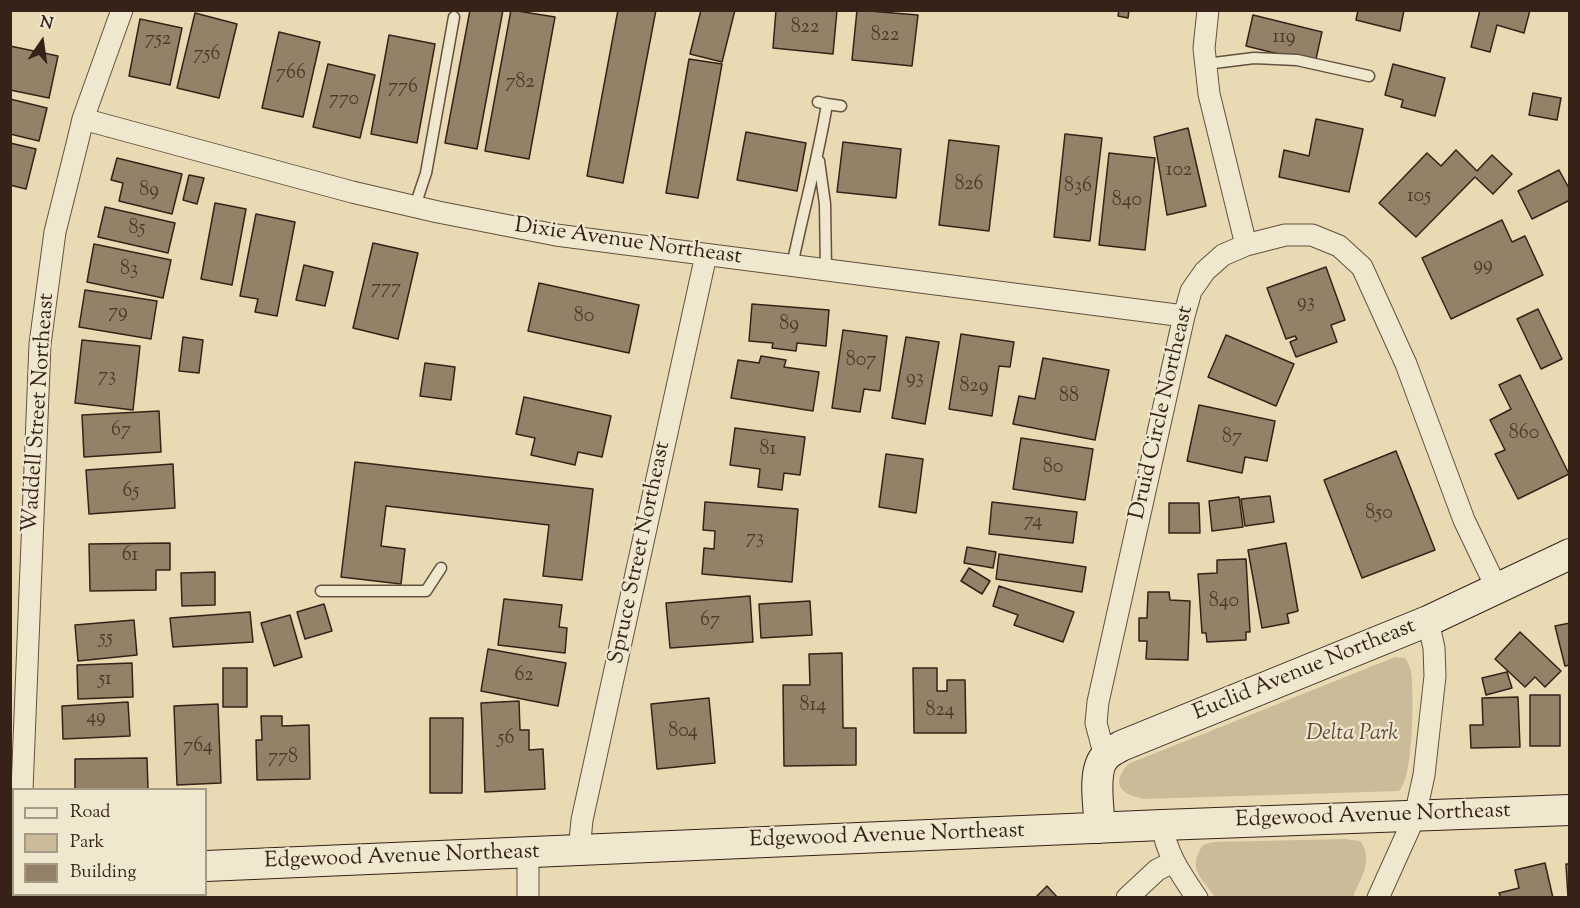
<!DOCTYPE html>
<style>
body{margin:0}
#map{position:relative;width:1580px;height:908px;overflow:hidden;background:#e8dbb3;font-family:"Sorts Mill Goudy",serif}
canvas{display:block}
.frame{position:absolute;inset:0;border:12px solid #372217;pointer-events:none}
.legend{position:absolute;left:12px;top:788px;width:195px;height:108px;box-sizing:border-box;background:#f0e8ce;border:2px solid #a69985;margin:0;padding:8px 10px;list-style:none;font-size:18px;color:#372217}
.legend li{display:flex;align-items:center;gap:12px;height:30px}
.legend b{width:30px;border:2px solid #a69985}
.north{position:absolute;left:12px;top:12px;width:60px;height:60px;-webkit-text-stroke:4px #f0e8ce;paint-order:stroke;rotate:13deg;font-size:16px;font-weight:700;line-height:24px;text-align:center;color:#372217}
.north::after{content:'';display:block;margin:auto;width:21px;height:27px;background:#372217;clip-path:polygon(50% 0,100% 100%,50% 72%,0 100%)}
</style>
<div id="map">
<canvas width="1580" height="908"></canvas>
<div class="frame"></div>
<ul class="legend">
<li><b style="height:8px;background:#f0e8ce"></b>Road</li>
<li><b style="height:16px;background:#cabc98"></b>Park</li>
<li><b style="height:16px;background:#938268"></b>Building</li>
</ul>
<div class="north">N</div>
</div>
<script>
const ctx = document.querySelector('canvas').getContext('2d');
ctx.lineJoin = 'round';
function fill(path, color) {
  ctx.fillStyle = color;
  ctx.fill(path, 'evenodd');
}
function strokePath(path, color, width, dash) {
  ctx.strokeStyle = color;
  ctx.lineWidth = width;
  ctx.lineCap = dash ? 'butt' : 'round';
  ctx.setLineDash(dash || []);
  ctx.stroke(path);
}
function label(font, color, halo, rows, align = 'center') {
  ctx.font = font + ' "Sorts Mill Goudy",serif';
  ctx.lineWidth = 4.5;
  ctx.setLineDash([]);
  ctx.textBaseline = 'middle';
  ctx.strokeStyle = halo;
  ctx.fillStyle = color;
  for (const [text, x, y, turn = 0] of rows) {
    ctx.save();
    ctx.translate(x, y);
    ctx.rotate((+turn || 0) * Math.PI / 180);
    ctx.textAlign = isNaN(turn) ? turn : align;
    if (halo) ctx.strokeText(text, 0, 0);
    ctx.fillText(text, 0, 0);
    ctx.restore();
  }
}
const green = new Path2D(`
 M1395,657L1405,658C1407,662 1410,666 1411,671C1414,692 1414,778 1399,791L1144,799C1121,794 1110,785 1128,764Z
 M1345,839L1360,841C1374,860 1361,877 1353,897H1215C1201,877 1187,869 1203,845L1213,842Z`);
const building = new Path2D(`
 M470,10H503L477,149L445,143Z
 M511,10L555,17L529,159L485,151Z
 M618,10H656L623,183L587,176Z
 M701,10H735L722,62L690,54Z
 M776,10H837L833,54L773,48Z
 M857,10L918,15L912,66L852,60Z
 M1119,10H1129L1128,18L1118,16Z
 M1358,10H1404L1400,31L1356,20Z
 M1480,10H1530L1524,33L1497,25L1490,52L1471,47Z
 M195,13L237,24L219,98L177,88Z
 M1253,15L1322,32L1315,63L1246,46Z
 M140,19L182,28L170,85L129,76Z
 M279,32L320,42L303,117L262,108Z
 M389,35L435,44L417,143L371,134Z
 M10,46L58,56L49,98L10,90Z
 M689,59L722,64L698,198L666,193Z
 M328,64L375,75L360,138L313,127Z
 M1393,64L1445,78L1435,116L1401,107L1403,100L1385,95Z
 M1533,93L1561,98L1557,120L1529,115Z
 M10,99L47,108L39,141L10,134Z
 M1316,119L1363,129L1349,192L1279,177L1284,150L1309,156Z
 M1188,128L1206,206L1167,215L1154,137Z
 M746,132L806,143L797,191L737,180Z
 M1065,134L1102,138L1090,241L1054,237Z
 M949,140L999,146L989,231L939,225Z
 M843,142L901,149L896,198L837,192Z
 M10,143L36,149L26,189L10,185Z
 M1456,150L1477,171L1492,155L1512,174L1493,194L1475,177L1416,237L1379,203L1427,153L1441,166Z
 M1109,153L1155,158L1145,250L1099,245Z
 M117,158L182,174L172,214L119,201L123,183L111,180Z
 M1559,170L1570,190V200L1532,219L1518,191Z
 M189,175L204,178L197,204L183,200Z
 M215,203L246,209L232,285L201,279Z
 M105,207L175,223L168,253L98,237Z
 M256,214L295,222L277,316L255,312L258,299L240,296Z
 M1502,220L1512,242L1525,236L1543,275L1451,319L1422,258Z
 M373,243L418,253L398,339L353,328Z
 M94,244L171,260L163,298L87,282Z
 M304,265L333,272L325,306L296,300Z
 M1326,267L1345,320L1331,325L1337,342L1296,357L1290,342L1297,339L1295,336L1286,339L1267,288Z
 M539,283L639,305L629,353L528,331Z
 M85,290L157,301L151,339L79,327Z
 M752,304L829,310L826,346L797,343L796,351L772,348L773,343L749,341Z
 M1538,309L1562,359L1541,369L1517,319Z
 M843,330L887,336L880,391L864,389L860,412L832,408Z
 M961,334L1014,342L1010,367L999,366L992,416L949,409Z
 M1226,335L1294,364L1276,406L1208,377Z
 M183,337L203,340L199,373L179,371Z
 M906,337L939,342L925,424L892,418Z
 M82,340L140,346L133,410L75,403Z
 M761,356L786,360L784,367L819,372L813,411L731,398L738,360L759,363Z
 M1043,358L1109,370L1095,440L1013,424L1019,396L1035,399Z
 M425,363L455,367L451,400L420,396Z
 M1520,375L1569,474L1518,499L1495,454L1505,450L1490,420L1511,409L1499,385Z
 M524,397L611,416L602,457L578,452L575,465L531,455L535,438L516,434Z
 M1199,405L1275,421L1267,461L1245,457L1242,473L1187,461Z
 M159,411L161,452L84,457L82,415Z
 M735,428L805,437L800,475L784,473L782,490L758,487L760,469L730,465Z
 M1021,438L1093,449L1085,500L1013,489Z
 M1396,451L1435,550L1362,578L1324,480Z
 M886,454L923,459L916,513L879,507Z
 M355,462L593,489L582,580L543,576L549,525L386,506L381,546L405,549L401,584L341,577Z
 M173,464L175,508L89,514L86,470Z
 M1270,496L1274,522L1245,526L1241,499Z
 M1239,497L1243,527L1212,531L1209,501Z
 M705,502L798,509L792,582L702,574L704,548L714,549L715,531L703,530Z
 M992,502L1077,512L1073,543L989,534Z
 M1169,503H1199L1200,533H1169Z
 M170,543V570H156V590L90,591L89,544Z
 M1286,543L1298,611L1287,614L1289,623L1262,628L1248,550Z
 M967,547L996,552L993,568L964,563Z
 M999,554L1086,567L1082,592L996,579Z
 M1246,559L1250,632H1246V640L1207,642L1206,633H1202L1198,574L1217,573V560Z
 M969,568L990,581L982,594L961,581Z
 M215,572V605L182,606L181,573Z
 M999,586L1074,612L1063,642L1014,625L1018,615L993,606Z
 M1148,592H1169L1170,600L1190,601L1188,660L1146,659L1147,641H1139V618H1147Z
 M750,596L753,642L670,648L666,603Z
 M504,599L562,605L559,627L567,628L565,653L498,645Z
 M810,601L812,635L761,638L759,604Z
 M324,604L332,631L305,639L297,612Z
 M250,612L253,642L173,647L170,618Z
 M290,615L302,657L274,666L261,623Z
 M134,620L137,655L78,661L75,625Z
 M1570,623V665L1565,666L1555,626Z
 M1520,632L1561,671L1545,687L1535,677L1525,687L1495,659Z
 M488,649L566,663L558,706L481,691Z
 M842,653L843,728H856V765L784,766L783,685H810L809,654Z
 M132,663L133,697L78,699L77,665Z
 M223,668H247V707H223Z
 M913,668H937V691H947V680H965L966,733H914Z
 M1507,672L1512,688L1486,695L1482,678Z
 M1530,695H1560V746H1530Z
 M1518,697L1520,747L1471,748L1470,725H1483L1482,698Z
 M709,698L715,763L657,769L651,704Z
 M519,701L520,730H529V750L543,749L545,789L485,792L481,703Z
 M128,702L130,736L63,739L62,706Z
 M218,704L221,783L177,785L174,706Z
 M261,716H282V726L309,725L310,779L257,780L256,740H262Z
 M430,718H463L462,793H430Z
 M147,758L148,790H75V759Z
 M1545,863L1553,898H1501L1499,893L1519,888L1515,870Z
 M1566,864H1570V898H1568Z
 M1047,886L1058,898H1035Z`);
const lane = new Path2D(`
 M1206,64L1254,58L1297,60L1369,76
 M827,104L841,106
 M819,161L825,204L826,270
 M415,206L426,173L454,17
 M792,266C803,212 818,159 827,104L818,102
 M321,591H426L441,568`);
const street = new Path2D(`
 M1208,10L1204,48L1209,94L1246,245
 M83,119L352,192L438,212L556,235L1184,316
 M1105,757L1096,723L1098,702L1184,316L1191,291L1205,271L1223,255L1246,245L1285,235H1312L1339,246L1362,267L1406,364L1464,520L1497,589
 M22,790L40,344L55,232L78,140L83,119L122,10
 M1162,825C1167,855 1180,873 1197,898
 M579,851L582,820L706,255
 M528,853V898
 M18,898V894
 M1127,898L1157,870L1173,862
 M1378,898L1415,816L1424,775L1435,676L1434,648L1428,621`);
const secondary = new Path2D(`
 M1100,828C1099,809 1092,771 1105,757C1109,752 1116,749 1121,746L1428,621L1570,554
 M206,866L1162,825L1570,810
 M10,874H14`);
const numberNames = [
 ["822",805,29],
 ["822",885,37],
 ["119",1284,39],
 ["752",158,41],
 ["756",207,56],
 ["766",291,75],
 ["782",520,84],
 ["776",403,89],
 ["770",344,101],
 ["102",1179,172],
 ["826",969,186],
 ["836",1078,188],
 ["89",149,192],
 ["105",1419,198],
 ["840",1127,202],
 ["85",137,230],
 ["99",1483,267],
 ["83",129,271],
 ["777",386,290],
 ["93",1306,304],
 ["79",118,314],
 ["80",584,318],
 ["89",789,326],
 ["807",861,362],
 ["73",107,378],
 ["93",915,380],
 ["829",974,388],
 ["88",1069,398],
 ["67",121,432],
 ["860",1524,435],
 ["87",1232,439],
 ["81",768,451],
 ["80",1053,469],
 ["65",131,493],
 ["850",1379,515],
 ["74",1033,523],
 ["73",755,540],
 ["61",130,557],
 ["840",1224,603],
 ["67",710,622],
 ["55",106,640],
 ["62",524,677],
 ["51",105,681],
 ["814",813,707],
 ["824",940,712],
 ["49",96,719],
 ["804",683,733],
 ["56",506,740],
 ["764",198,748],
 ["778",283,759]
];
const streetNames = [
 ["Dixie Avenue Northeast",628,243,8],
 ["Waddell Street Northeast",40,413,-86],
 ["Druid Circle Northeast",1163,413,-77],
 ["Spruce Street Northeast",641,553,-78],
 ["Euclid Avenue Northeast",1305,671,-22],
 ["Edgewood Avenue Northeast",1373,817,-2],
 ["Edgewood Avenue Northeast",887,837,-2],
 ["Edgewood Avenue Northeast",402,858,-2]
];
const parkNames = [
 ["Delta Park",1352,735]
];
fill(green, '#cabc98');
fill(building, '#938268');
strokePath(building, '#372217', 1.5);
strokePath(lane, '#63503e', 13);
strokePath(street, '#63503e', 23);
strokePath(secondary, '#372217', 32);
strokePath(lane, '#f0e8ce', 10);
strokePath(street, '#f0e8ce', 21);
strokePath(secondary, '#f0e8ce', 30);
label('20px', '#4e3a2b', null, numberNames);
label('22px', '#372217', '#f0e8ce', streetNames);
label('italic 22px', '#5c4837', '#f0e8ce', parkNames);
</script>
